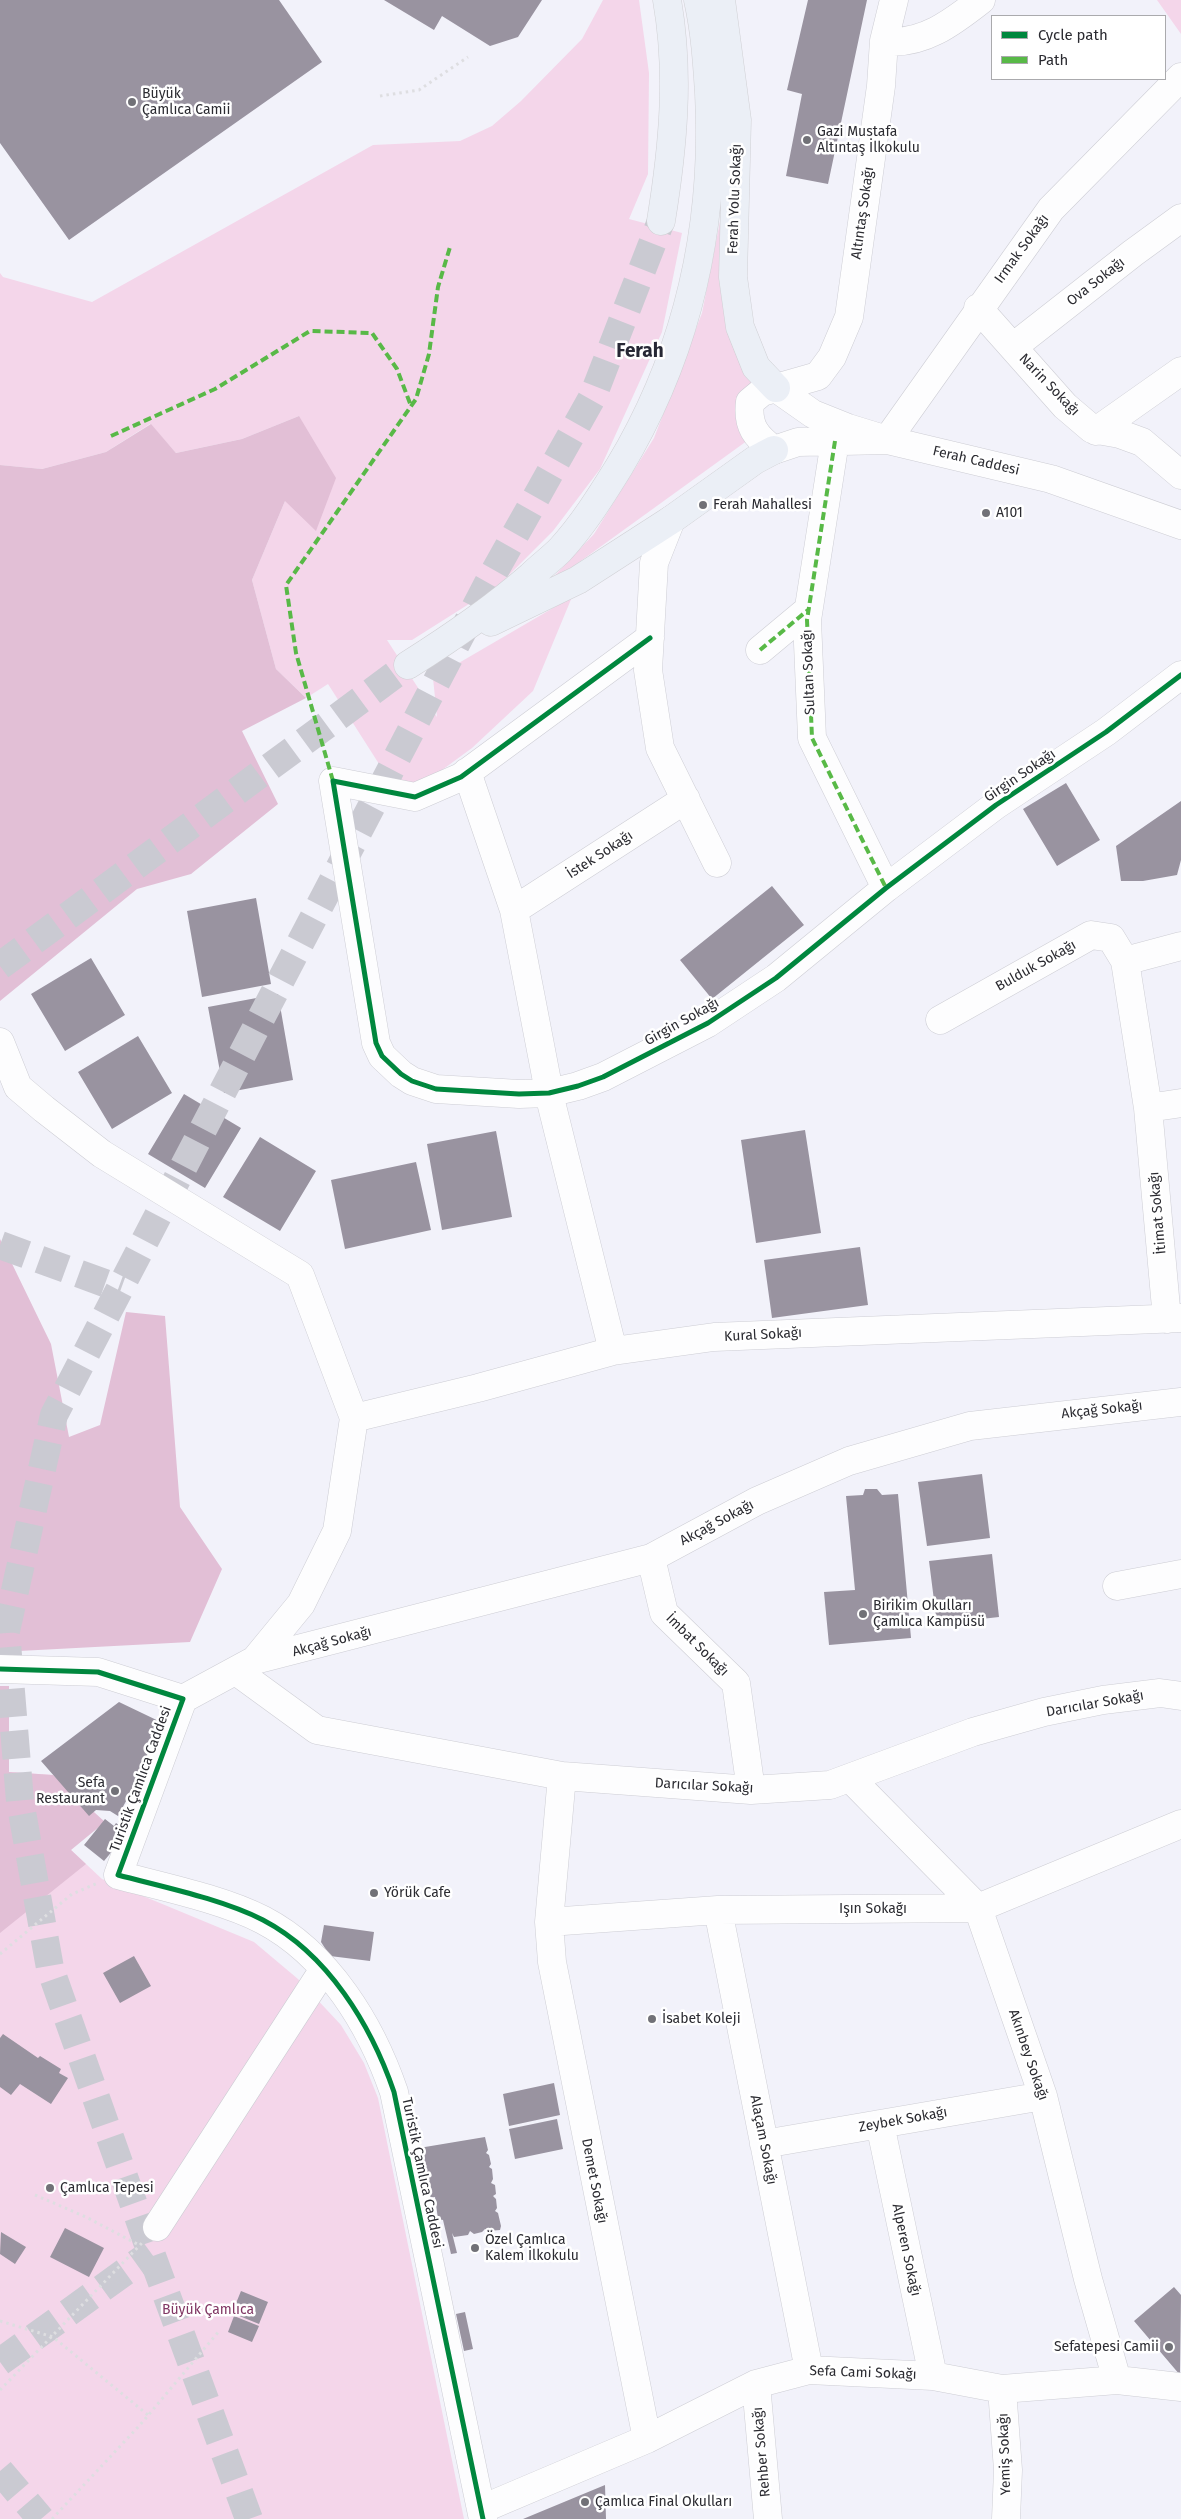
<!DOCTYPE html>
<meta charset="utf-8">
<style>
body{margin:0}
#map{position:relative;width:1181px;height:2519px;overflow:hidden;background:#f2f2fa;font-family:"Fira Sans",sans-serif}
canvas{display:block}
.legend{position:absolute;left:991px;top:15px;width:175px;height:65px;box-sizing:border-box;background:#fff;border:1px solid #aaaaad;margin:0;padding:6px 9px;list-style:none;font-size:15px;color:#2b2b31}
.legend li{display:flex;align-items:center;gap:10px;height:25px}
.legend b{width:25px;border:1px solid #aaaaad}
</style>
<div id="map">
<canvas width="1181" height="2519"></canvas>
<ul class="legend">
<li><b style="height:6px;background:#00873e"></b>Cycle path</li>
<li><b style="height:6px;background:#58b947"></b>Path</li>
</ul>
</div>
<script>
const ctx = document.querySelector('canvas').getContext('2d');
ctx.lineJoin = 'round';
function fill(path, color) {
  ctx.fillStyle = color;
  ctx.fill(path, 'evenodd');
}
function strokePath(path, color, width, dash) {
  ctx.strokeStyle = color;
  ctx.lineWidth = width;
  ctx.lineCap = dash ? 'butt' : 'round';
  ctx.setLineDash(dash || []);
  ctx.stroke(path);
}
function label(font, color, halo, rows, align = 'center') {
  ctx.font = font + ' "Fira Sans",sans-serif';
  ctx.lineWidth = 5;
  ctx.setLineDash([]);
  ctx.textBaseline = 'middle';
  ctx.strokeStyle = halo;
  ctx.fillStyle = color;
  for (const [text, x, y, turn = 0] of rows) {
    ctx.save();
    ctx.translate(x, y);
    ctx.rotate((+turn || 0) * Math.PI / 180);
    ctx.textAlign = isNaN(turn) ? turn : align;
    if (halo) ctx.strokeText(text, 0, 0);
    ctx.fillText(text, 0, 0);
    ctx.restore();
  }
}
const green = new Path2D(`
 M603,0H639L649,73L648,174L629,219L682,233L662,332L600,469L553,531L499,585L412,640H387L437,717L433,678L572,597L533,691L472,748L412,792L395,789L328,684L306,698L276,669L252,580L285,501L299,416L242,439L176,453L150,424L106,452L42,469L0,465V273L3,277L92,302L373,145L460,141L492,126L521,101L582,39Z
 M1157,0H1181V34Z
 M725,196L762,379V430L542,589L594,534L654,438L702,313Z
 M0,1686H9V1772L53,1775L71,1850L102,1879L254,1942L298,1979L341,2025L364,2063L378,2098L464,2519H0Z`);
const forest = new Path2D(`
 M299,416L336,478L316,531L285,501L252,580L276,669L306,698L242,731L278,804L191,874L137,889L0,1001V465L42,469L106,452L151,424L176,453L242,439Z
 M0,1239L51,1344L69,1437L100,1425L126,1312L165,1316L180,1507L222,1569L190,1642L0,1652Z
 M0,1686H9V1772L53,1775L105,1822L71,1850L86,1864L0,1933Z`);
const building = new Path2D(`
 M0,0H279L322,62L69,240L0,143Z
 M384,0H542L518,37L490,46L442,16L434,30Z
 M808,0H867L828,184L786,176L802,94L787,90Z
 M1066,783L1100,840L1057,866L1023,809Z
 M1181,801V860L1177,875L1143,881H1121L1116,846Z
 M772,886L804,925L712,999L680,960Z
 M256,898L271,984L202,997L187,911Z
 M91,958L125,1015L65,1051L31,994Z
 M278,994L293,1080L224,1093L208,1007Z
 M138,1036L172,1093L112,1129L78,1072Z
 M184,1094L241,1128L205,1188L148,1154Z
 M805,1130L821,1233L756,1243L741,1140Z
 M496,1131L512,1217L442,1230L427,1144Z
 M260,1137L316,1171L280,1231L223,1197Z
 M416,1162L431,1230L345,1249L331,1180Z
 M860,1247L868,1305L772,1318L764,1260Z
 M982,1474L990,1538L927,1546L918,1482Z
 M865,1489H877L882,1495L898,1494L911,1638L829,1645L824,1592L855,1590L846,1496L863,1495Z
 M992,1554L999,1617L937,1624L929,1561Z
 M119,1702L167,1725L118,1816L110,1811L96,1810L89,1816L41,1761Z
 M105,1819L114,1826L116,1823L128,1832L104,1861L84,1845Z
 M324,1925L374,1932L370,1961L330,1956L321,1942Z
 M134,1956L151,1986L120,2003L103,1973Z
 M3,2034L38,2058L40,2056L61,2069L59,2073L68,2078L51,2104L20,2084L11,2095L0,2087V2038Z
 M554,2083L560,2115L509,2126L503,2094Z
 M557,2119L563,2149L515,2159L509,2129Z
 M485,2137L488,2150L486,2153L489,2155L491,2164L489,2167L492,2169L493,2179L491,2183L495,2185L496,2194L493,2196L496,2199L497,2208L495,2211L498,2213L501,2226L500,2230L488,2231L485,2229L482,2232L474,2234L470,2231L468,2235L454,2237L452,2233L457,2253L451,2254L443,2220L438,2219L435,2197L427,2198L419,2148Z
 M65,2228L104,2248L89,2277L50,2257Z
 M1,2232L26,2247L15,2264L0,2254Z
 M1174,2287L1181,2295L1180,2375L1134,2321Z
 M241,2291L268,2302L259,2324L232,2313Z
 M465,2312L473,2349L464,2351L456,2314Z
 M234,2316L259,2326L252,2342L228,2332Z
 M605,2485L606,2519H523Z`);
const minorTunnel = new Path2D(`
 M0,1245L121,1289
 M0,2362L151,2253`);
const majorTunnel = new Path2D(`
 M0,966L408,665
 M0,2471L41,2519
 M249,2519L151,2253L50,1968L20,1801L6,1631L54,1415L488,583L593,396L661,221`);
const path = new Path2D(`
 M380,96L419,90L468,57
 M0,1954L72,1894L98,1883
 M35,2195L86,2217L139,2245
 M0,2321L53,2337L148,2415
 M0,2390L142,2243
 M52,2519L140,2425L220,2330`);
const minor = new Path2D(`
 M884,41C922,46 953,22 981,0
 M978,308L1065,406L1092,429L1120,434L1142,442L1181,475
 M1013,347L1133,253L1181,218
 M776,388L813,414L848,428L887,440L1051,479L1181,525
 M1096,431L1181,371
 M887,440L798,442L774,450C756,437 747,426 750,402L762,392L818,376L832,357L849,317L881,86L884,41L894,0
 M887,440L1051,209L1181,77
 M835,441L807,620L812,738L886,888
 M671,520L654,563L648,670L660,748L717,863
 M650,638L461,777L415,797L333,781L376,1043L382,1056L401,1074L412,1081L436,1089L519,1094L549,1093L578,1086L603,1077L708,1023L776,978L886,888L996,805L1106,732L1181,675
 M760,650L808,610
 M467,772L514,910L551,1102L613,1351
 M514,910L686,799
 M1181,946L1125,961L1148,1108L1181,1103
 M940,1020L1091,935L1111,938L1125,961
 M0,1042L18,1087L44,1109L102,1154L300,1275L354,1418L337,1531L301,1604L255,1660L183,1699
 M1148,1108L1167,1319
 M354,1418L478,1388L613,1351L714,1337L1181,1318
 M651,1558L664,1613L736,1683L751,1790
 M1117,1586L1181,1574
 M255,1660L651,1558L757,1501L849,1461L970,1426L1181,1402
 M0,1669L98,1672L183,1699L118,1875C163,1887 222,1899 263,1920C328,1954 371,2025 394,2092L483,2519
 M236,1671L317,1730L562,1776L751,1790L830,1785L973,1732L1044,1712L1103,1700L1160,1693L1181,1696
 M562,1776L549,1922L552,1962L647,2439
 M850,1778L978,1908L1043,2096L1088,2279L1117,2380
 M718,1910L809,2370
 M549,1922L718,1910L978,1908L1181,1824
 M880,2124L933,2376
 M764,2144L1043,2096
 M157,2227L324,1969
 M756,2384L768,2519
 M1002,2389L1008,2470L1006,2519
 M482,2509L647,2439L756,2384L809,2370L933,2376L1002,2389L1117,2380L1181,2387`);
const major = new Path2D(`
 M721,0L737,120L733,277L740,327L756,367L776,388
 M661,221C673,147 680,74 667,0
 M491,622L578,580L671,520L755,460L774,450
 M408,665C451,638 492,610 531,576C540,567 551,559 560,550C583,525 601,496 619,467C688,352 716,227 709,93C707,62 705,31 698,0`);
const quiet = new Path2D(`
 M111,436L215,389L310,331L372,333L397,369L411,406
 M835,441L807,620L812,738L886,888
 M760,650L808,610
 M333,781L296,653L286,585L416,399L429,354L438,287L450,247`);
const cycleway = new Path2D(`
 M650,638L461,777L415,797L333,781L376,1043L382,1056L401,1074L412,1081L436,1089L519,1094L549,1093L578,1086L603,1077L708,1023L776,978L886,888L996,805L1106,732L1181,675
 M0,1669L98,1672L183,1699L118,1875C163,1887 222,1899 263,1920C328,1954 371,2025 394,2092L483,2519`);
const markers = [
 [132,102,5,"#717177"],
 [807,140,5,"#717177"],
 [703,505,5,"#717177"],
 [986,513,5,"#717177"],
 [863,1614,5,"#717177"],
 [115,1791,5,"#717177"],
 [374,1893,5,"#717177"],
 [652,2019,5,"#717177"],
 [50,2188,5,"#717177"],
 [475,2248,5,"#717177"],
 [1169,2347,5,"#717177"],
 [585,2502,5,"#717177"]
];
const poiNames = [
 ["Büyük",142,94],
 ["Çamlıca Camii",142,110],
 ["Gazi Mustafa",817,132],
 ["Altıntaş İlkokulu",817,148],
 ["Ferah Mahallesi",713,505],
 ["A101",996,513],
 ["Birikim Okulları",873,1606],
 ["Çamlıca Kampüsü",873,1622],
 ["Sefa",105,1783,"right"],
 ["Restaurant",105,1799,"right"],
 ["Yörük Cafe",384,1893],
 ["İsabet Koleji",662,2019],
 ["Çamlıca Tepesi",60,2188],
 ["Özel Çamlıca",485,2240],
 ["Kalem İlkokulu",485,2256],
 ["Sefatepesi Camii",1159,2347,"right"],
 ["Çamlıca Final Okulları",595,2502]
];
const streetNames = [
 ["Ferah Yolu Sokağı",735,199,-88],
 ["Altıntaş Sokağı",863,213,-82],
 ["Irmak Sokağı",1022,249,-54],
 ["Ova Sokağı",1096,282,-38],
 ["Narin Sokağı",1049,385,46],
 ["Ferah Caddesi",976,461,13],
 ["Sultan Sokağı",809,672,-92],
 ["Girgin Sokağı",1020,776,-34],
 ["İstek Sokağı",600,855,-33],
 ["Bulduk Sokağı",1036,966,-29],
 ["Girgin Sokağı",682,1022,-29],
 ["İtimat Sokağı",1158,1213,-95],
 ["Kural Sokağı",763,1335,-3],
 ["Akçağ Sokağı",1102,1410,-6],
 ["Akçağ Sokağı",717,1523,-28],
 ["Akçağ Sokağı",332,1642,-15],
 ["İmbat Sokağı",697,1645,45],
 ["Darıcılar Sokağı",1095,1704,-10],
 ["Turistik Çamlıca Caddesi",141,1779,-70],
 ["Darıcılar Sokağı",704,1786,3],
 ["Işın Sokağı",873,1909],
 ["Akınbey Sokağı",1028,2055,71],
 ["Zeybek Sokağı",903,2120,-10],
 ["Alaçam Sokağı",763,2140,79],
 ["Turistik Çamlıca Caddesi",422,2173,78],
 ["Demet Sokağı",594,2181,79],
 ["Alperen Sokağı",906,2250,78],
 ["Sefa Cami Sokağı",863,2373,2],
 ["Rehber Sokağı",762,2452,-95],
 ["Yemiş Sokağı",1005,2454,-92]
];
const parkNames = [
 ["Büyük Çamlıca",208,2310]
];
const districtNames = [
 ["Ferah",640,352]
];
fill(green, '#f4d6ea');
fill(forest, '#e2bfd6');
fill(building, '#9993a0');
strokePath(minorTunnel, '#cacad2', 28, [28, 14]);
strokePath(majorTunnel, '#cacad2', 28, [28, 14]);
strokePath(minor, '#cdcdd4', 29);
strokePath(major, '#d0d0d4', 29);
strokePath(path, '#dedee1', 3, [2.5, 4]);
strokePath(minor, '#fdfdfe', 28);
strokePath(major, '#ebeff6', 28);
strokePath(quiet, '#58b947', 4, [8, 4]);
strokePath(cycleway, '#00873e', 5);
for (const [x, y, r, color] of markers) {
  const dot = new Path2D();
  dot.arc(x, y, r, 0, 2 * Math.PI);
  ctx.fillStyle = color;
  ctx.fill(dot);
  strokePath(dot, '#fff', 2);
}
label('14px', '#2b2b31', '#fff', poiNames, 'left');
label('14px', '#2b2b31', '#fff', streetNames);
label('14px', '#813764', '#fff', parkNames);
label('bold 19px', '#272835', '#fff', districtNames);
</script>
